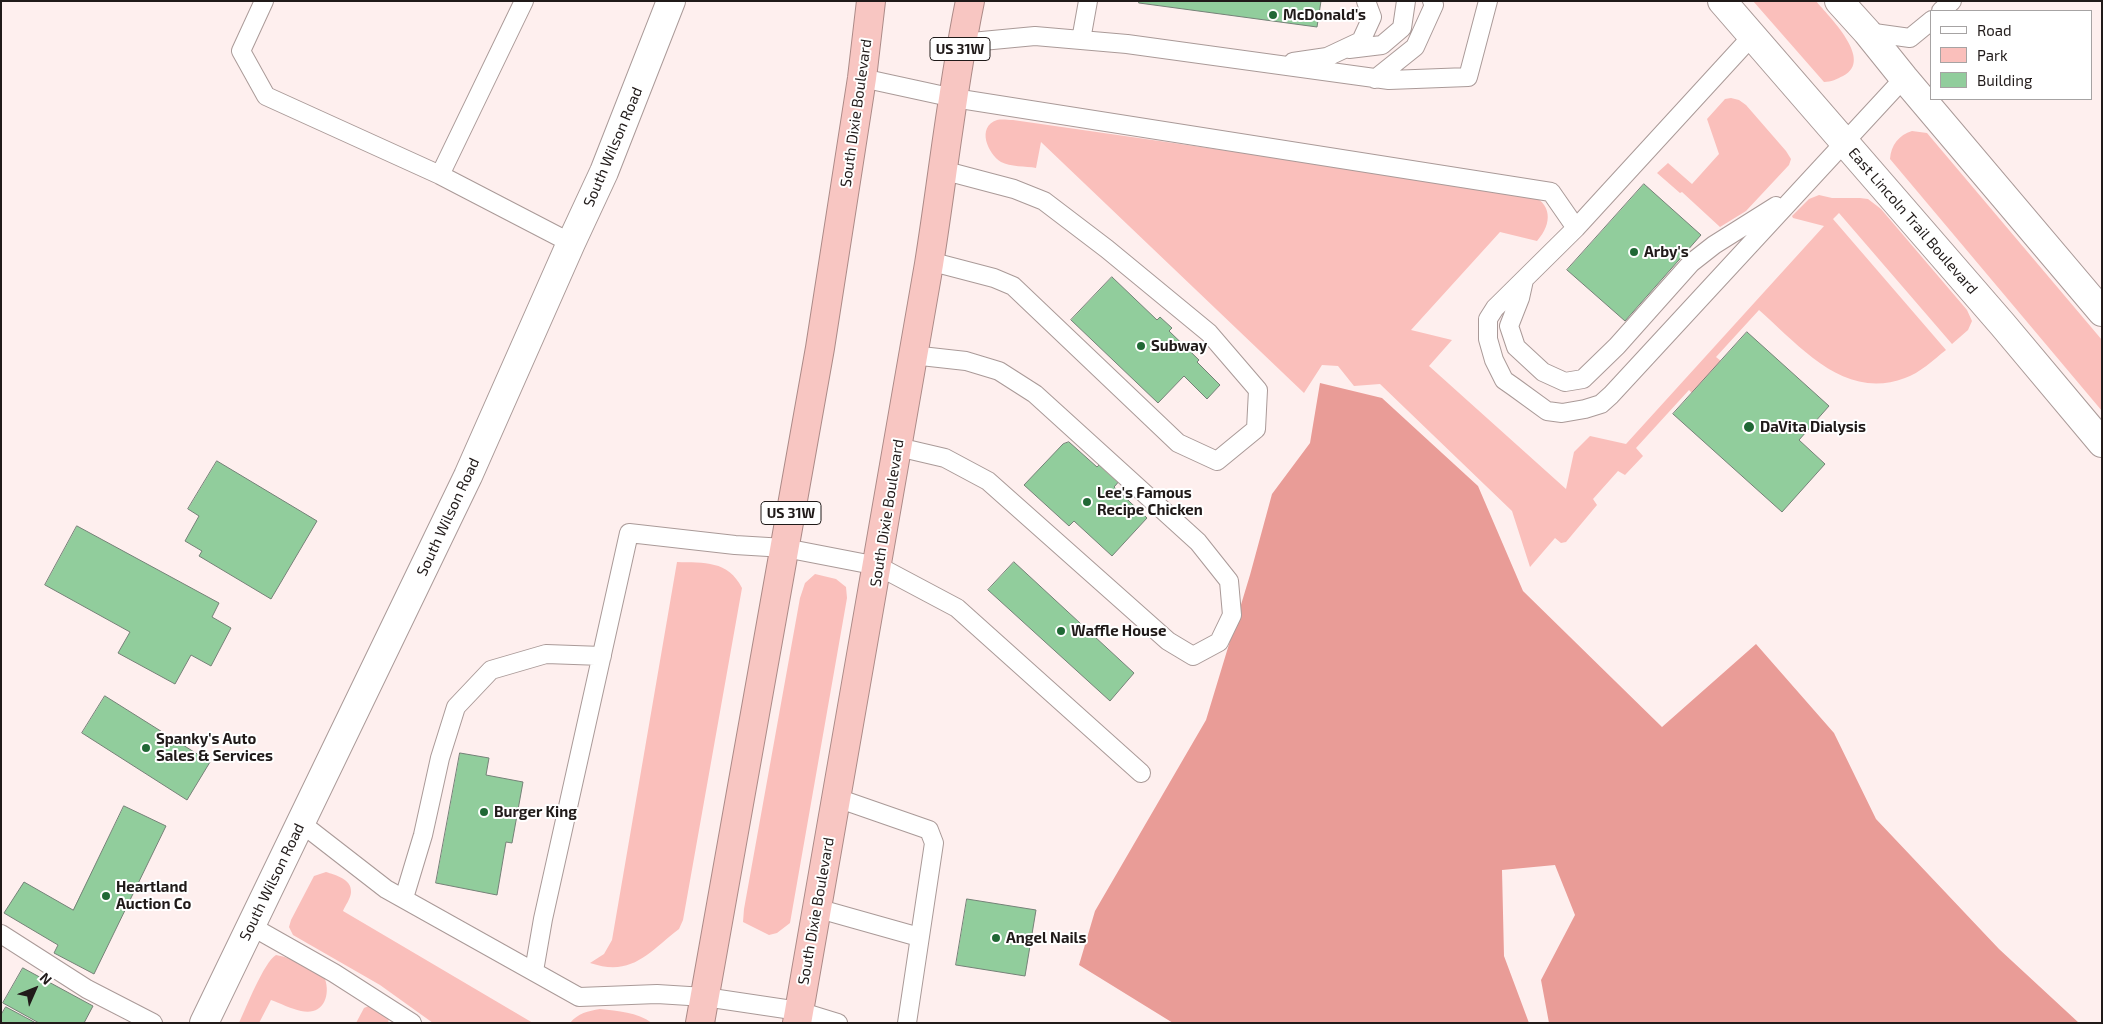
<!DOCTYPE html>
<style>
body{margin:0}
#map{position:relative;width:2103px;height:1024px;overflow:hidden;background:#feefee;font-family:"Exo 2",sans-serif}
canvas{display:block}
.frame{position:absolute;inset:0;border:2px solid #201a19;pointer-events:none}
.legend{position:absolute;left:1930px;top:10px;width:162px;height:90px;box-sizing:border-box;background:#fff;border:1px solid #a6a3a3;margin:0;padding:6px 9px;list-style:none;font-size:15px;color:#201a19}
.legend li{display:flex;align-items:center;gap:10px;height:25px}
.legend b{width:25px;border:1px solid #a6a3a3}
.north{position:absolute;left:10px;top:964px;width:50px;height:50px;-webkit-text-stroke:4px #fff;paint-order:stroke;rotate:46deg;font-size:14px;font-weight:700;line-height:20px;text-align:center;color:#201a19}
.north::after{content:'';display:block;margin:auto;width:18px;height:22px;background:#201a19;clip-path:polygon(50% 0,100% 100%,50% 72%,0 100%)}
</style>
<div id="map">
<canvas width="2103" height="1024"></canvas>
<div class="frame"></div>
<ul class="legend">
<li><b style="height:6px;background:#fff"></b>Road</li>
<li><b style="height:14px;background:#fabfbb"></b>Park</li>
<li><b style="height:14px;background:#91cd9c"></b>Building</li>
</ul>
<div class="north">N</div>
</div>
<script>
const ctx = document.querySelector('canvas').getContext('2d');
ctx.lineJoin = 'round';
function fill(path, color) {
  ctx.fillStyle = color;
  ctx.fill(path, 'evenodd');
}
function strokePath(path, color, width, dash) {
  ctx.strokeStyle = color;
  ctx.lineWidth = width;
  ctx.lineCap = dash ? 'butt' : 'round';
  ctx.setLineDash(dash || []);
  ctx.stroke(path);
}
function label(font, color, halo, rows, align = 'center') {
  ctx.font = font + ' "Exo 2",sans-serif';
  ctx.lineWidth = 4;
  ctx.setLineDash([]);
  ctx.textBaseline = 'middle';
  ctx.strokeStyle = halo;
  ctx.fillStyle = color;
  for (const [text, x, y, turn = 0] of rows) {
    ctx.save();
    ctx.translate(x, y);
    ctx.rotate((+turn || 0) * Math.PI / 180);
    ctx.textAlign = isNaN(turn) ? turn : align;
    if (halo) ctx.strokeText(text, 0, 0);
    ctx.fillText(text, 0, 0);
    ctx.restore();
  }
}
const green = new Path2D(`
 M1753,1H1816C1828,16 1875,60 1843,76C1837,79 1831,82 1824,82Z
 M1731,98L1739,100L1746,105L1786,151L1791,159L1789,165L1746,211L1720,227L1682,192L1680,193L1657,173L1668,163L1692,184L1719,154L1707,119L1725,99Z
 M1013,120L1529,194C1552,203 1553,223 1537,241L1500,232L1411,330L1452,340L1429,366L1566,489L1574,452L1590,436L1626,444L1824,226L1793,218L1792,216L1809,199L1819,195L1832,198H1860L1868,199L1881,209L1967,310L1972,321L1968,330L1952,344L1839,213L1833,219L1946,350C1933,360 1920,373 1905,378C1844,401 1800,346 1759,310L1716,357L1721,361L1692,393L1689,390L1636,448L1643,456L1625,475L1618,471L1593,499L1597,505L1566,542L1561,543L1555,538L1530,567L1512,511L1380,384L1354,386L1338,366L1322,365L1304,393L1041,142L1036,168C1026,166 1010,167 1001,162C988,154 976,127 997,120C1002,119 1008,120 1013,120Z
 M1912,131L1927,133L2102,340V411L1890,159C1891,145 1899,135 1912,131Z
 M677,562C704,563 728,560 742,588L683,920L679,929C648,953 632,977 590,963L604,954L612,940Z
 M815,574L836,579L846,587L847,598L790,923L777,933L769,935L743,922L744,909L800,598L805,583Z
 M326,872C335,875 352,879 351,892C351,898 345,906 343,911L533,1023H433L380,985L293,935L289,927L291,920L314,876Z
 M276,955C295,958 309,968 325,979C331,997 322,1016 301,1011C291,1009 280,1003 271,1000L259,1023H239C246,1008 264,962 276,955Z
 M373,1004L390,1015L388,1023H356L364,1008Z
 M600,1009C618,1011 637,1012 652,1023H570C578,1013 588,1011 600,1009Z`);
const forest = new Path2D(`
 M1320,383L1382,398L1478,486L1523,591L1662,727L1756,644L1834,733L1876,819L1999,949L2079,1023H1549L1541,980L1575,915L1555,865L1502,870L1504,956L1529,1023H1173L1079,965L1095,911L1206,720L1250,575L1272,494L1310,443Z`);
const building = new Path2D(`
 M1139,1H1321L1317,27L1139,3Z
 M1644,184L1701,235L1625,321L1567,270Z
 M1112,277L1157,320L1160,317L1172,328L1169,331L1199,360L1197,362L1220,385L1207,399L1184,376L1158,403L1071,320Z
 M1747,332L1829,406L1799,440L1825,464L1782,512L1673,414Z
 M1069,442L1097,467L1102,462L1121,479L1114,487L1147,518L1112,556L1074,521L1069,526L1024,485L1063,444Z
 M217,461L317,521L271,599L199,556L202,551L185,541L199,516L188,509Z
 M77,526L219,603L212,617L231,628L211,666L191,655L175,684L118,653L130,632L45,585Z
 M1014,562L1134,673L1110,701L988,590Z
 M105,696L210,762L187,800L82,733Z
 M460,753L489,758L486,775L523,782L512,843L506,842L497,895L436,883Z
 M124,806L166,826L94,974L54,953L58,945L4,913L24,882L73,910Z
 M967,899L1036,910L1025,976L956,965Z
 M23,968L93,1006L84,1023H39L3,1003Z
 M6,1007L36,1023H1V1015Z`);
const lane = new Path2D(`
 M264,1L241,51L266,96L440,175L571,243
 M1941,11L1952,1
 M1867,32L1910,38L1932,20
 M1753,35L1576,228L1495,308L1488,319V339L1494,360L1504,380L1514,387L1547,411L1562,413L1585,409L1601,404L1611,395L1904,78
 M1081,40L1088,1
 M961,43L1035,36L1127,44L1389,80L1468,77L1488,1
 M1349,49L1382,45L1402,28L1406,1
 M1293,62L1327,57L1361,41L1372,17L1366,1
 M862,78L954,98L1551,192L1576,228
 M1375,79L1415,47L1434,5L1432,1
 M440,175L524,1
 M929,261L994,278L1013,286L1178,443L1217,461L1256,429L1258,390L1209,333L1107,249L1044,201L1014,189L942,170
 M1524,280L1520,298L1509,326L1516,347L1543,372L1565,382L1583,379L1617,346L1691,263L1714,245L1776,206
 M898,447L945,458L988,481L1168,641L1193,656L1219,642L1232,615L1229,581L1198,542L1035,394L999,371L966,361L912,355
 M837,798L929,830L934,843L907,1023
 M301,823L386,889L579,997L657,994L705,997L799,1011L838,1023
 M404,898L423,835L440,758L456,707L491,670L546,654L602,656
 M816,908L919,937
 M251,926L334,973L412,1023
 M1,934L87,989L153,1023
 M534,971L543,919L629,533L735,545L785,548L878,566L957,608L1141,773`);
const secondary = new Path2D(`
 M1722,1L2003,325L2102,443
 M1839,1L1867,32L1904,78L2102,312
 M204,1023L468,476L571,243L604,172L671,1`);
const highway = new Path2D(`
 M700,1023L820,348L862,78L871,1
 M797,1023C842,770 886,517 929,264C943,176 952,88 970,1`);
const markers = [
 [1273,15,5,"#206835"],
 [1634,252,5,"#206835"],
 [1141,346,5,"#206835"],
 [1749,427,6,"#206835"],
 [1087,502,5,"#206835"],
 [1061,631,5,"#206835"],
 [146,748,5,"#206835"],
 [484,812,5,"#206835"],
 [106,896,5,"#206835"],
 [996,938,5,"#206835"]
];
const shields = [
 [960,49,60],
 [791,513,60]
];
const shieldNames = [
 ["US 31W",960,49],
 ["US 31W",791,513]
];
const poiNames = [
 ["McDonald's",1283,15],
 ["Arby's",1644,252],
 ["Subway",1151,346],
 ["DaVita Dialysis",1760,427],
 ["Lee's Famous",1097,493],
 ["Recipe Chicken",1097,510],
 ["Waffle House",1071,631],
 ["Spanky's Auto",156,739],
 ["Sales & Services",156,756],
 ["Burger King",494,812],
 ["Heartland",116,887],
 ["Auction Co",116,904],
 ["Angel Nails",1006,938]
];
const streetNames = [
 ["South Dixie Boulevard",856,113,-82],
 ["South Wilson Road",613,147,-67],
 ["East Lincoln Trail Boulevard",1913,221,49],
 ["South Dixie Boulevard",887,513,-81],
 ["South Wilson Road",448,517,-65],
 ["South Wilson Road",272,882,-64],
 ["South Dixie Boulevard",816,911,-80]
];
fill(green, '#fabfbb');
fill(forest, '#e99c97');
fill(building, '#91cd9c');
strokePath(building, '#758177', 1);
strokePath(lane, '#aa9a98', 20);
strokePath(secondary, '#aa9a98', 30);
strokePath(highway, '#ac8a87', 30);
strokePath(lane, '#fff', 18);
strokePath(secondary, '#fff', 28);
strokePath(highway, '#f8c6c2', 28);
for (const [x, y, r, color] of markers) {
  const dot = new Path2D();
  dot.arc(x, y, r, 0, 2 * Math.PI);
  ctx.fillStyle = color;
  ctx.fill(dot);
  strokePath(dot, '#fff', 2);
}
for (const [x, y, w] of shields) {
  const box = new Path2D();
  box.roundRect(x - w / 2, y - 11.5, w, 23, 4);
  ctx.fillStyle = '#fff';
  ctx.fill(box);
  strokePath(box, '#201a19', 1);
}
label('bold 14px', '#201a19', null, shieldNames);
label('bold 15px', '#201a19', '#fff', poiNames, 'left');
label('15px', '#201a19', '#fff', streetNames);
</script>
